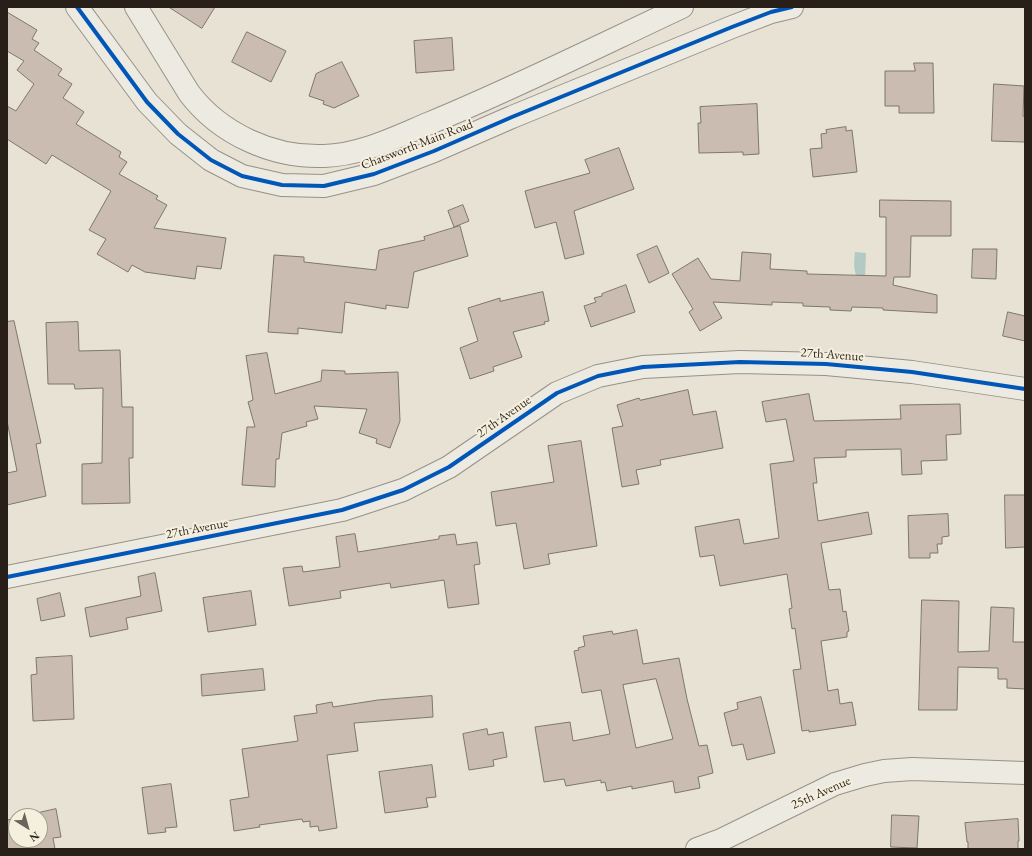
<!DOCTYPE html>
<style>
body{margin:0}
#map{position:relative;width:1032px;height:856px;overflow:hidden;background:#e7e2d4;font-family:"EB Garamond",serif}
canvas{display:block}
.frame{position:absolute;inset:0;border:8px solid #291f19;pointer-events:none}
.north{position:absolute;left:8px;top:808px;width:40px;height:40px;box-sizing:border-box;background:#f5efde;border:1px solid #a39c8f;border-radius:50%;rotate:143deg;font-size:11px;font-weight:700;line-height:16px;text-align:center;color:#291f19}
.north::after{content:'';display:block;margin:auto;width:14px;height:18px;background:#6c635a;clip-path:polygon(50% 0,100% 100%,50% 72%,0 100%)}
</style>
<div id="map">
<canvas width="1032" height="856"></canvas>
<div class="frame"></div>
<div class="north">N</div>
</div>
<script>
const ctx = document.querySelector('canvas').getContext('2d');
ctx.lineJoin = 'round';
function fill(path, color) {
  ctx.fillStyle = color;
  ctx.fill(path, 'evenodd');
}
function strokePath(path, color, width, dash) {
  ctx.strokeStyle = color;
  ctx.lineWidth = width;
  ctx.lineCap = dash ? 'butt' : 'round';
  ctx.setLineDash(dash || []);
  ctx.stroke(path);
}
function label(font, color, halo, rows, align = 'center') {
  ctx.font = font + ' "EB Garamond",serif';
  ctx.lineWidth = 4;
  ctx.setLineDash([]);
  ctx.textBaseline = 'middle';
  ctx.strokeStyle = halo;
  ctx.fillStyle = color;
  for (const [text, x, y, turn = 0] of rows) {
    ctx.save();
    ctx.translate(x, y);
    ctx.rotate((+turn || 0) * Math.PI / 180);
    ctx.textAlign = isNaN(turn) ? turn : align;
    if (halo) ctx.strokeText(text, 0, 0);
    ctx.fillText(text, 0, 0);
    ctx.restore();
  }
}
const water = new Path2D(`
 M855,252L866,253L865,278L858,279C853,270 854,262 855,252Z`);
const building = new Path2D(`
 M169,7H215L202,28Z
 M7,12L37,30L32,39L39,43L34,50L62,69L58,75L72,84L63,98L84,112L76,124L121,152L119,157L127,162L119,174L158,196L156,199L167,205L154,228L226,238L221,269L197,266L195,279L145,272L132,265L128,272L97,254L106,239L89,230L111,191L52,155L46,164L7,139V106L16,111L34,84L17,70L24,61L7,51Z
 M247,32L286,51L271,82L232,62Z
 M452,38L454,70L416,73L414,41Z
 M342,62L359,96L334,108L323,104L324,101L309,96L316,74Z
 M914,63H933L934,113H899V106H885V71H915Z
 M994,84L1024,86L1023,116L1025,117V142L992,141Z
 M757,104L759,154L743,155V152L699,153L698,123H701L700,107Z
 M846,127V131L852,130L857,172L813,177L810,149L822,148L821,134L827,133L826,130Z
 M619,148L634,189L574,211L584,254L565,259L556,222L535,228L525,191L590,173L585,160Z
 M880,200L951,201V236H911L910,277H894L893,285L937,295V313L883,310V308L852,307L851,311L830,310V307L803,306V303L772,302V305L713,302L722,318L700,331L689,312L693,309L672,274L698,258L711,279L740,281L742,252L771,254L770,269L807,271V274L886,276V217H880Z
 M463,205L469,221L454,227L448,211Z
 M460,226L468,256L414,272L408,308L386,305V309L345,302L342,333L298,328V334L268,332L274,255L304,257V262L376,270L379,250L425,240L424,237Z
 M657,246L669,273L649,283L637,255Z
 M973,249H997L996,279L972,278Z
 M626,285L635,312L591,327L584,306L596,302L594,298L602,296V294Z
 M543,292L549,321L544,322L545,324L513,332L522,357L493,367L494,371L470,379L460,348L478,341L468,308L500,298V301Z
 M1008,312L1025,316V341L1003,336Z
 M14,321L41,443L36,444L46,496L7,505V473L17,471L7,421V322Z
 M78,322L79,351L120,350L122,407H133V458H129L130,503L82,504V464L102,463L103,388L75,389L74,384H48L46,323Z
 M267,353L275,394L321,381L322,370L345,371V374L398,372L400,421L390,448L376,443L377,439L359,433L367,409L314,406L318,419L306,422L307,426L282,433L279,459H276L275,487L242,485L247,427H255L248,402L253,400L246,356Z
 M688,390L693,415L716,411L723,448L660,460L661,465L636,470L639,484L622,487L612,428L623,426L617,405L639,398L640,400Z
 M809,394L814,421L901,419L900,405L960,404L961,434L946,435L947,460L921,461L922,474L902,475L901,449L846,450V457L814,458L817,483H813L818,521L868,512L872,534L821,543L829,590L840,589L843,612L846,611L849,631L847,632V637L821,641L828,691L838,689L840,704L852,702L856,725L809,732V730L802,731L793,670L801,669L795,628L792,629L789,609L792,608L787,574L720,586L714,555L700,557L695,527L739,519L744,544L779,538L770,464L794,461L786,419L766,422L762,402Z
 M581,441L597,546L548,554L550,564L524,569L516,523L496,526L491,492L554,482L548,446Z
 M1005,495H1025V547L1006,548Z
 M948,514L949,536L942,537V544H937L938,553H930V558H909L908,516Z
 M355,534L358,552L439,539V536L455,534L457,545L477,542L480,564L474,565L479,604L448,608L444,580L391,588L390,583L340,591L341,598L289,606L283,568L302,566L303,572L340,567L336,537Z
 M155,573L162,611L126,618L128,629L90,637L85,608L141,596L138,577Z
 M251,591L256,625L208,632L203,598Z
 M60,593L65,616L41,621L37,599Z
 M922,600L959,601L958,652L989,651L991,607L1014,608L1013,642H1025V689L1007,688V679H998V668L958,667L957,710H919Z
 M637,630L643,664L679,658L687,699L699,746L707,745L713,773L698,777L700,788L675,793L673,781L632,789V786L607,791L605,782L601,783V780L566,786L564,779L544,782L535,727L570,722L573,741L610,734L601,690L582,693L574,651L579,650L578,648L585,646L583,636L612,631L613,634ZM656,679L673,739L636,748L623,685Z
 M72,656L74,719L33,721L31,675L37,674L36,658Z
 M263,669L265,690L202,696L201,675Z
 M432,696L433,717L354,723L358,751L327,755L337,828L319,831L318,826L310,827V821L303,822L302,819L259,825L260,827L234,831L230,800L249,797L242,749L298,741L294,716L317,713L316,705L332,702L333,707L378,700Z
 M761,697L775,753L747,760L743,744L732,746L724,713L738,709L737,703Z
 M487,729L488,735L503,732L507,757L493,760L494,766L469,770L463,734Z
 M432,765L436,797L426,798L428,807L385,813L379,772Z
 M171,784L177,827L165,828L166,832L148,834L142,788Z
 M56,809L61,837L53,838L55,849H7V820L16,818V840H40V816H24Z
 M892,815L919,816L917,848L891,847Z
 M1018,819L1019,841H1018V849H968V842H967L965,823Z`);
const minor = new Path2D(`
 M77,7L147,102L178,134L211,160L242,176L282,185L324,186L374,174L434,151L512,117L732,27L771,12L792,7
 M136,7L189,93C220,134 273,158 324,156C361,155 396,137 430,123C515,88 599,46 682,7
 M7,577L342,510L403,490L449,467L557,393L598,376L643,367L740,362L826,364L912,372L1025,389
 M697,849L721,840L835,784L865,775L884,771L912,769L1025,773`);
const cycleway = new Path2D(`
 M77,7L147,102L178,134L211,160L242,176L282,185L324,186L374,174L434,151L512,117L732,27L771,12L792,7
 M7,577L342,510L403,490L449,467L557,393L598,376L643,367L740,362L826,364L912,372L1025,389`);
const streetNames = [
 ["Chatsworth Main Road",417,145,-21],
 ["27th Avenue",832,355,4],
 ["27th Avenue",504,417,-35],
 ["27th Avenue",197,529,-11],
 ["25th Avenue",821,793,-24]
];
fill(water, '#b2c9c4');
fill(building, '#cabcb1');
strokePath(building, '#7c7770', 1);
strokePath(minor, '#969289', 24);
strokePath(minor, '#edeae2', 22);
strokePath(cycleway, '#0057b8', 4);
label('13px', '#291f19', '#f5efde', streetNames);
</script>
